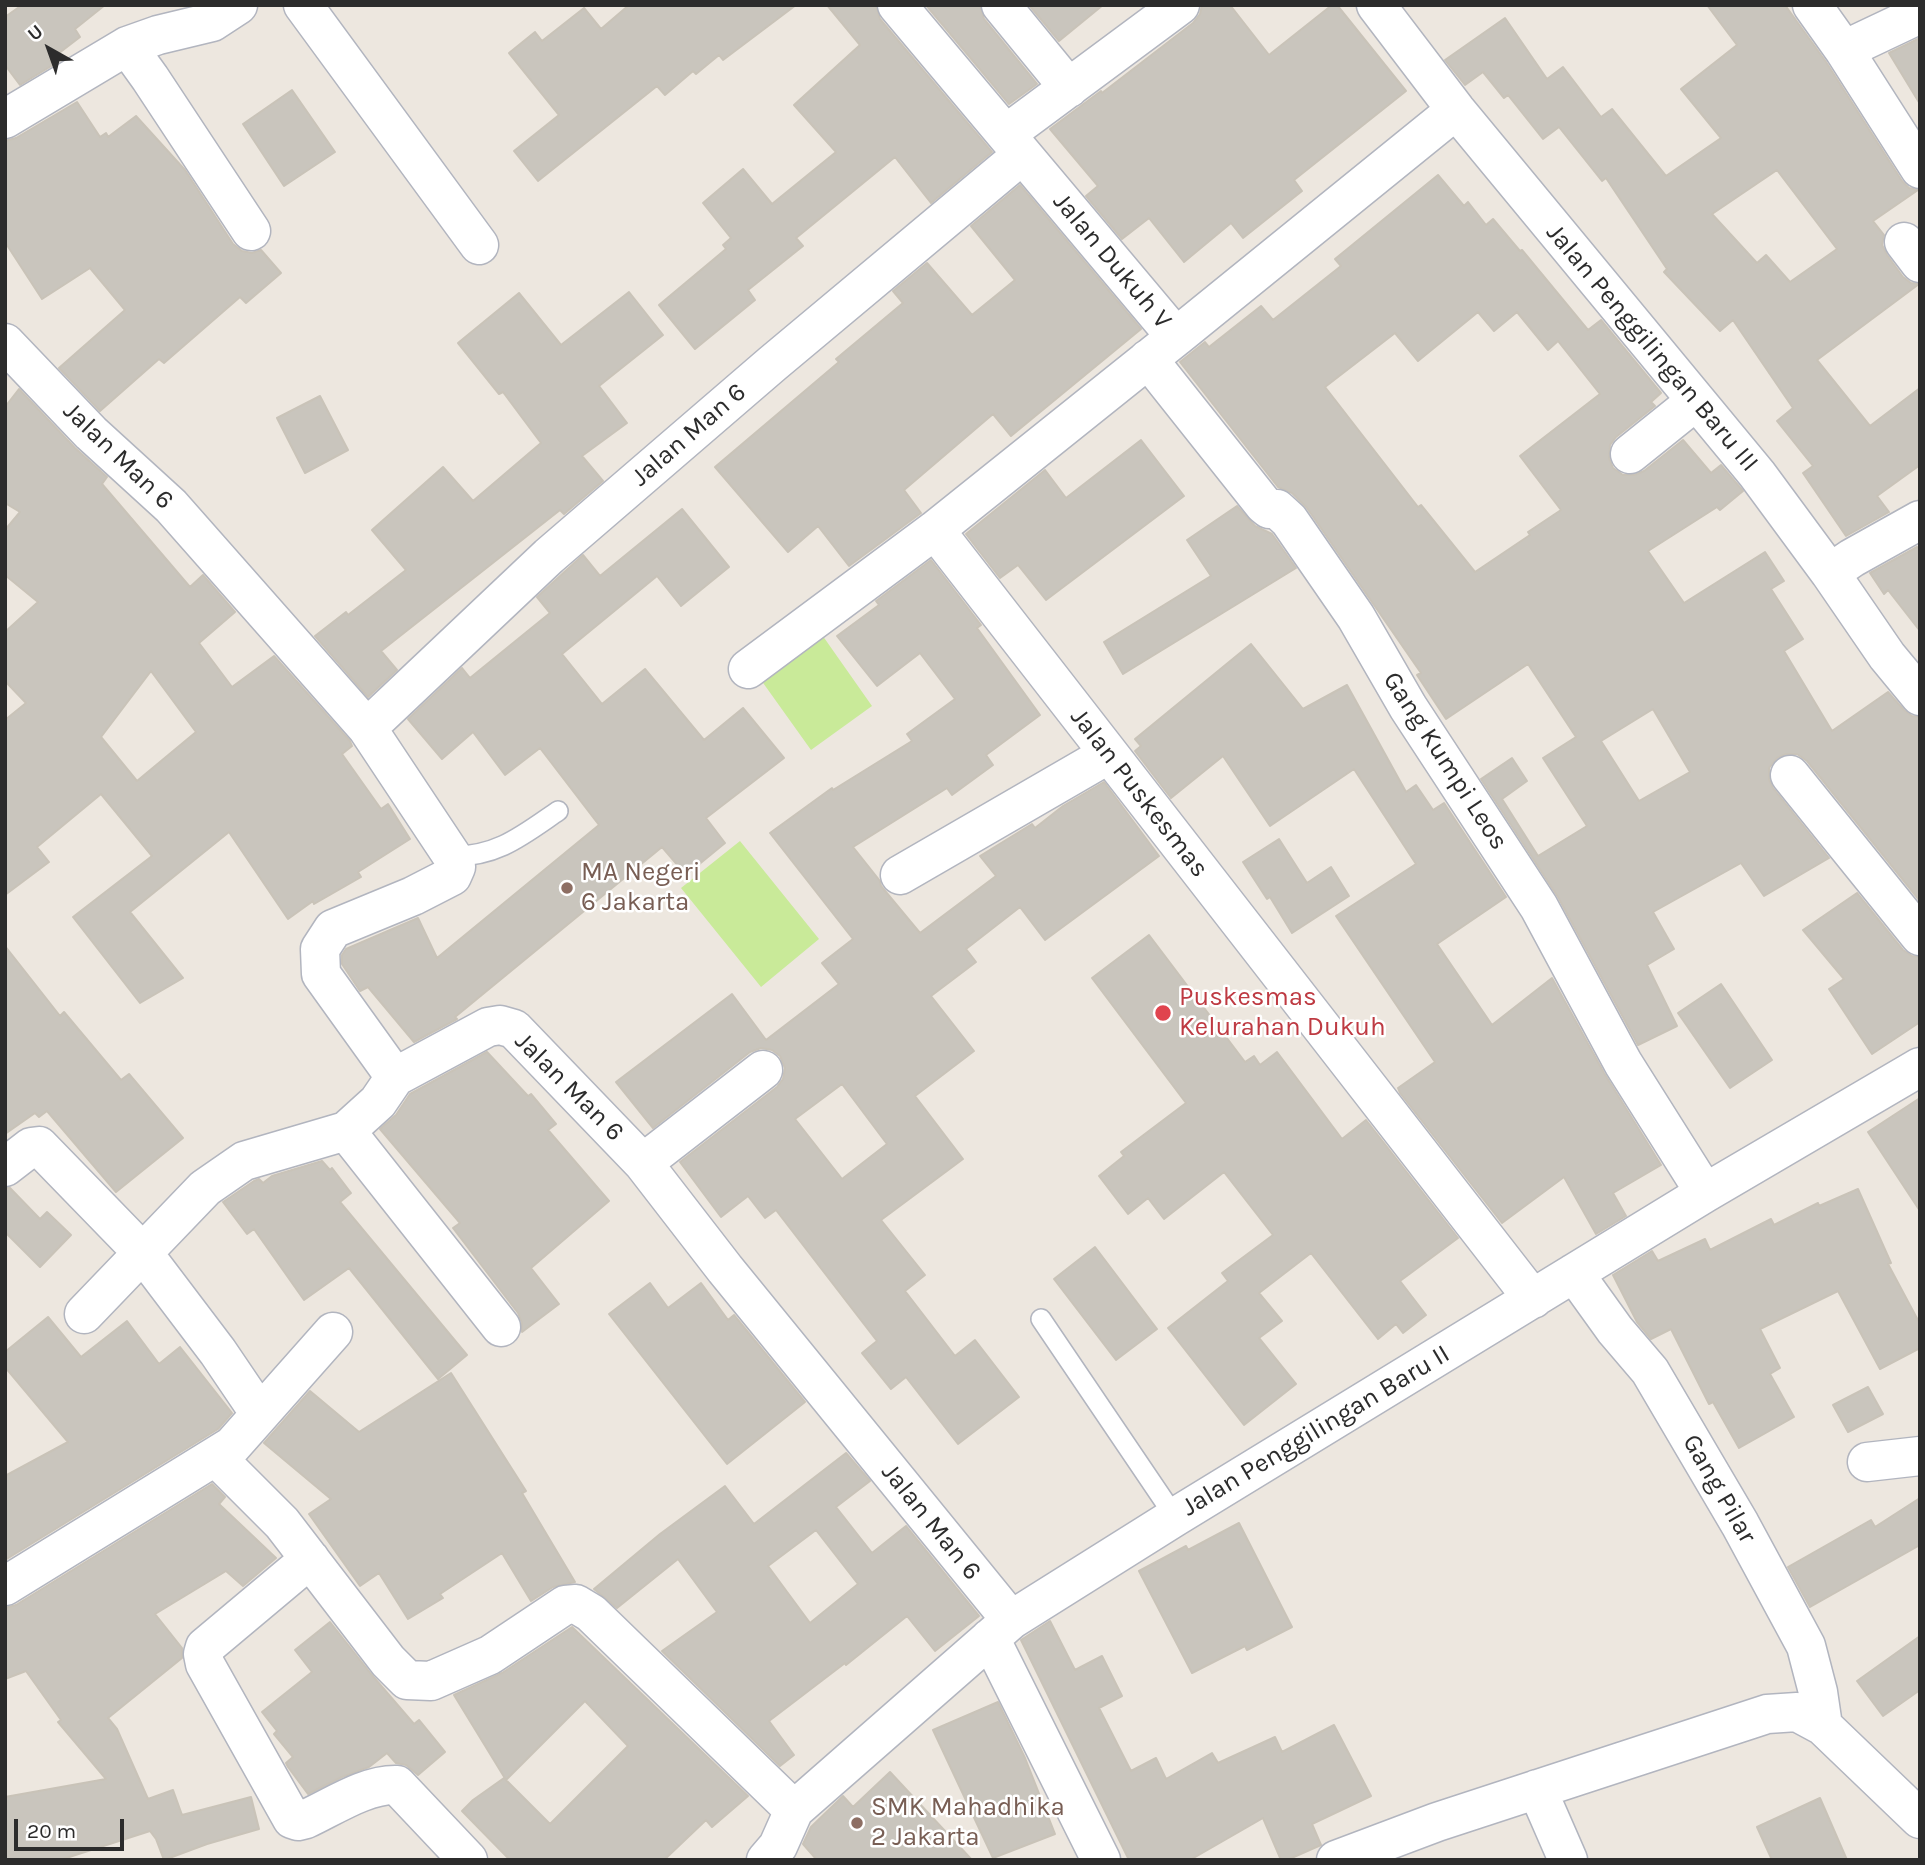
<!DOCTYPE html>
<style>
body{margin:0}
#map{position:relative;width:1925px;height:1865px;overflow:hidden;background:#ede7df;font-family:Karla,sans-serif}
canvas{display:block}
.frame{position:absolute;inset:0;border:7px solid #2c2c2c;pointer-events:none}
.north{position:absolute;left:14px;top:14px;width:70px;height:70px;-webkit-text-stroke:5px #fff;paint-order:stroke;rotate:320deg;font-size:19px;font-weight:700;line-height:28px;text-align:center;color:#2c2c2c}
.north::after{content:'';display:block;margin:auto;width:24px;height:32px;background:#2c2c2c;clip-path:polygon(50% 0,100% 100%,50% 72%,0 100%)}
.scale{position:absolute;left:14px;top:1819px;width:110px;height:32px;box-sizing:border-box;border:4px solid #2c2c2c;border-top:0;padding-left:9px;font-size:21px;line-height:24px;white-space:nowrap;color:#2c2c2c;-webkit-text-stroke:5px #fff;paint-order:stroke}
</style>
<div id="map">
<canvas width="1925" height="1865"></canvas>
<div class="frame"></div>
<div class="north">U</div>
<div class="scale">20 m</div>
</div>
<script>
const ctx = document.querySelector('canvas').getContext('2d');
ctx.lineJoin = 'round';
function fill(path, color) {
  ctx.fillStyle = color;
  ctx.fill(path, 'evenodd');
}
function strokePath(path, color, width, dash) {
  ctx.strokeStyle = color;
  ctx.lineWidth = width;
  ctx.lineCap = dash ? 'butt' : 'round';
  ctx.setLineDash(dash || []);
  ctx.stroke(path);
}
function label(font, color, halo, rows, align = 'center') {
  ctx.font = font + ' Karla,sans-serif';
  ctx.lineWidth = 5;
  ctx.setLineDash([]);
  ctx.textBaseline = 'middle';
  ctx.strokeStyle = halo;
  ctx.fillStyle = color;
  for (const [text, x, y, turn = 0] of rows) {
    ctx.save();
    ctx.translate(x, y);
    ctx.rotate((+turn || 0) * Math.PI / 180);
    ctx.textAlign = isNaN(turn) ? turn : align;
    if (halo) ctx.strokeText(text, 0, 0);
    ctx.fillText(text, 0, 0);
    ctx.restore();
  }
}
const pitch = new Path2D(`
 M813,622L872,706L811,750L751,666Z
 M740,841L819,939L761,987L681,888Z`);
const building = new Path2D(`
 M22,5H105L75,29L80,37L50,60L53,65L20,85L5,65V17Z
 M629,5H796L723,60L719,55L696,74L693,71L665,95L657,86L538,181L514,151L559,115L509,53L535,32L542,41L584,8L601,29Z
 M827,5H876L880,19L992,152L931,203L895,157L796,238L803,246L748,290L755,300L695,349L659,305L726,249L723,245L731,238L703,203L743,169L772,204L836,152L794,105L860,45Z
 M926,5H980L984,19L1037,84L1009,104Z
 M1029,5H1103L1059,41Z
 M1202,5H1230L1269,55L1332,5H1337L1406,91L1294,180L1302,191L1243,238L1231,223L1184,262L1149,218L1122,239L1086,196L1098,186L1050,129L1101,91L1102,93L1193,23L1200,14Z
 M1707,5H1785L1826,62L1902,181L1909,188L1918,190L1873,221L1884,235L1882,245L1887,255L1903,277L1911,283L1919,284L1817,360L1870,426L1920,388V465L1877,496L1889,512L1846,536L1803,473L1813,466L1777,421L1793,408L1733,320L1720,331L1664,272L1667,269L1606,178L1602,181L1559,127L1543,139L1508,95L1504,98L1483,72L1465,85L1445,60L1505,18L1547,79L1563,67L1601,117L1612,109L1666,176L1721,138L1681,89L1737,45ZM1777,170L1837,249L1790,282L1766,255L1757,263L1712,214Z
 M1920,38V104L1889,53Z
 M292,90L335,152L284,186L243,124Z
 M77,102L100,137L106,133L108,137L136,116L185,170L233,244L242,251L252,253L261,250L281,273L246,303L240,297L164,363L159,359L100,411L59,368L125,310L90,268L42,299L5,242V141L16,138Z
 M1438,175L1464,206L1468,202L1486,225L1493,219L1520,251L1522,250L1588,330L1601,320L1661,393L1651,402L1655,406L1616,437L1610,445L1609,458L1613,468L1623,475H1634L1644,471L1683,440L1711,473L1721,465L1743,491L1720,510L1717,507L1648,551L1684,603L1765,552L1784,581L1771,589L1803,639L1784,651L1832,731L1888,692L1904,710L1912,716L1920,717V901L1807,761L1797,754H1786L1777,758L1769,768V779L1773,788L1829,858L1764,896L1741,863L1653,912L1674,949L1647,965L1677,1026L1638,1045L1558,897L1481,779L1512,758L1527,781L1502,799L1538,856L1587,826L1543,758L1576,737L1528,664L1446,719L1417,675L1421,673L1307,508L1292,493L1278,487L1180,362L1205,342L1209,347L1261,306L1273,320L1341,266L1335,259ZM1478,312L1494,331L1517,312L1548,350L1558,341L1600,394L1520,456L1561,510L1528,532L1530,535L1475,572L1421,505L1418,507L1325,387L1395,333L1418,361ZM1653,709L1690,772L1639,801L1601,741Z
 M1020,185L1141,329L1011,436L993,414L904,490L921,513L849,566L818,526L788,552L715,467L839,362L836,359L903,303L893,291L927,263L972,315L1015,280L971,226Z
 M629,292L663,335L599,386L627,423L582,456L603,481L564,514L560,510L381,651L397,670L368,697L315,636L346,612L348,615L406,570L372,530L443,467L473,501L541,443L503,392L499,394L458,343L519,293L561,345Z
 M19,389L75,448L107,477L102,484L190,587L203,575L235,612L199,643L232,687L274,656L350,741L352,746L342,754L381,809L388,804L410,839L358,872L361,877L314,904L313,901L288,919L229,832L130,912L183,978L140,1003L73,917L152,856L101,794L37,847L49,862L5,895V720L26,703L5,681V632L38,602L5,575V530L20,512L5,503V407ZM151,671L196,732L137,781L101,737Z
 M320,396L348,450L305,473L277,418Z
 M1141,440L1184,496L1046,600L1018,565L1000,578L966,534L1045,470L1066,498Z
 M1237,506L1255,526L1272,534L1296,568L1123,674L1104,642L1211,576L1187,540Z
 M682,509L729,567L681,606L657,576L562,654L602,704L645,669L704,740L743,708L784,758L706,818L725,843L686,875L662,847L455,1017L457,1019L414,1042L368,987L360,991L342,964V955L346,949L418,918L437,958L599,825L540,748L505,775L473,732L442,759L408,719L462,668L470,678L550,613L537,597L583,555L600,576Z
 M1917,547L1920,550V631L1888,590L1884,594L1870,573Z
 M931,560L981,625L977,628L1040,715L986,755L993,765L952,795L947,788L853,847L880,881L881,886L920,933L996,876L980,856L1032,824L1035,828L1063,806L1104,782L1159,856L1045,940L1020,907L966,949L976,962L931,996L974,1051L915,1096L963,1159L881,1220L925,1275L905,1291L955,1356L975,1340L1019,1397L958,1444L906,1377L891,1389L862,1353L877,1341L776,1210L765,1218L748,1196L721,1217L680,1162L777,1087L783,1079L785,1068L780,1056L772,1050L761,1048L750,1052L653,1128L616,1082L732,994L766,1040L839,984L822,963L853,939L770,833L832,788L833,790L912,741L907,734L955,699L920,653L877,686L837,636L879,605L876,601ZM842,1084L887,1144L842,1179L795,1119Z
 M1251,644L1303,709L1347,685L1406,792L1416,785L1433,810L1444,803L1506,897L1437,944L1492,1025L1552,978L1604,1073L1661,1165L1613,1193L1626,1216L1596,1234L1564,1177L1502,1223L1400,1093L1398,1088L1435,1062L1336,916L1416,864L1354,769L1270,826L1223,756L1171,798L1135,751L1141,746L1135,739Z
 M1279,839L1307,883L1331,867L1349,896L1292,933L1270,897L1267,899L1243,862Z
 M1857,893L1903,950L1912,956L1920,957V1022L1872,1054L1829,989L1844,979L1803,930Z
 M1149,935L1245,1062L1254,1056L1260,1065L1277,1052L1342,1139L1366,1120L1458,1238L1400,1281L1426,1315L1403,1333L1396,1324L1378,1339L1311,1253L1259,1293L1282,1321L1259,1338L1296,1384L1244,1425L1168,1328L1228,1281L1222,1273L1273,1235L1224,1172L1164,1219L1148,1198L1128,1214L1099,1176L1124,1156L1121,1152L1186,1103L1092,978Z
 M5,946L60,1016L64,1012L121,1080L129,1074L183,1138L116,1192L47,1111L39,1117L35,1113L5,1134Z
 M1721,984L1772,1060L1730,1088L1678,1013Z
 M487,1052L528,1096L531,1094L556,1124L548,1130L609,1201L531,1268L559,1304L522,1332V1323L518,1313L453,1228L460,1223L380,1129L396,1115L410,1094Z
 M1920,1098V1211L1868,1132Z
 M322,1161L330,1170L332,1168L351,1193L340,1202L467,1355L438,1379L349,1268L304,1300L254,1229L247,1234L223,1202L254,1181L259,1179L263,1183L272,1176Z
 M5,1188H10L40,1219L47,1212L71,1235L40,1267L5,1232Z
 M1858,1189L1891,1263L1888,1264L1920,1324V1348L1880,1369L1838,1291L1760,1329L1780,1368L1770,1374L1794,1417L1739,1448L1713,1402L1709,1404L1671,1329L1651,1339L1637,1322L1613,1275L1652,1251L1658,1261L1705,1239L1710,1250L1771,1219L1774,1225L1818,1203L1819,1206Z
 M1095,1247L1157,1329L1116,1360L1054,1279Z
 M650,1283L668,1308L701,1283L728,1320L734,1315L805,1402L727,1464L609,1314Z
 M48,1317L81,1357L127,1321L159,1364L180,1347L232,1413L218,1429L5,1560V1476L68,1442L5,1367V1352Z
 M451,1373L526,1491L522,1493L575,1582L553,1587L531,1601L502,1553L440,1594L443,1598L408,1619L379,1573L360,1586L309,1514L331,1499L264,1443L310,1391L359,1432Z
 M1868,1387L1883,1414L1848,1432L1833,1405Z
 M846,1453L870,1481L836,1507L872,1553L906,1526L979,1616L935,1651L907,1616L846,1665L845,1663L769,1721L794,1755L780,1766L662,1651L717,1612L678,1559L617,1608L594,1589L660,1534L725,1486L754,1524ZM816,1530L858,1584L810,1623L768,1566Z
 M212,1484L225,1497L219,1504L276,1558L243,1586L226,1571L155,1614L182,1648V1658L108,1718L117,1729L148,1799L173,1790L182,1815L251,1797L259,1829L207,1844L164,1860L156,1839L150,1831L60,1860H5V1797L106,1779L58,1722L61,1720L26,1671L5,1679V1608L16,1605Z
 M1920,1498V1545L1810,1607L1788,1567L1871,1520L1875,1527Z
 M1239,1523L1292,1627L1247,1650L1245,1646L1192,1673L1139,1571L1186,1546L1188,1550Z
 M1050,1621L1075,1670L1102,1656L1122,1696L1099,1708L1131,1771L1156,1758L1166,1779L1212,1753L1218,1763L1275,1737L1282,1752L1334,1725L1371,1796L1312,1824L1321,1845L1287,1860H1281L1263,1818L1190,1860H1129L1021,1640Z
 M330,1622L371,1674L414,1724L419,1720L445,1752L418,1775L406,1765L396,1763L387,1753L369,1767L342,1777L308,1794L288,1767L286,1763L293,1757L274,1734L277,1731L262,1712L312,1672L295,1650Z
 M572,1627L748,1796L712,1827L706,1820L664,1860H510L462,1811L473,1800L504,1778L550,1824L628,1746L585,1701L506,1780L454,1695L502,1673Z
 M1920,1636V1690L1883,1716L1857,1681Z
 M998,1702L1025,1758L1055,1834L993,1858L933,1730Z
 M890,1772L972,1860H817L803,1844L811,1827L843,1796L853,1807Z
 M1820,1798L1847,1860H1772L1757,1827Z`);
const service = new Path2D(`
 M452,856C497,857 523,835 558,811
 M1041,1319L1175,1517`);
const minor = new Path2D(`
 M303,5L479,245
 M897,5L1176,337L1456,110
 M1001,5L1069,88
 M1376,5L1456,110L1757,474L1830,573L1887,656L1920,696
 M1812,5L1844,50L1920,169
 M127,46L150,78L251,231
 M1844,50L1920,14
 M5,119L127,46L158,35L212,22L238,5
 M1006,134L1180,5
 M1904,242L1920,263
 M1176,337L935,530L1533,1299
 M5,343L91,433L171,506L367,728L452,856L456,867L452,876L413,896L333,929L320,949L321,974L395,1077L488,1027L500,1025L514,1029L643,1163L725,1269L1011,1620
 M1148,359L1264,505L1269,509H1277L1289,520L1356,617L1408,707L1539,907L1623,1063L1705,1193
 M1630,454L1696,401
 M1830,573L1852,558L1920,520
 M748,669L935,530
 M367,728L549,556L772,364L1022,155
 M1790,775L1920,936
 M900,875L1109,754
 M395,1077L378,1102L346,1131L501,1327
 M643,1163L763,1070
 M5,1167L31,1147L39,1146L143,1253L218,1352L260,1414
 M1574,1273L1615,1330L1650,1371L1740,1524L1806,1646L1818,1692L1823,1726
 M84,1314L205,1188L244,1161L346,1131
 M216,1457L282,1523L388,1661L407,1680L431,1681L490,1655L565,1605L576,1604L591,1613L794,1810
 M1867,1462L1920,1456
 M310,1559L205,1647L203,1654L205,1664L292,1819L298,1821L306,1819C334,1806 366,1784 397,1785L468,1860
 M5,1586L232,1446L333,1332
 M990,1638L1101,1860
 M1537,1789L1568,1860
 M766,1860L778,1846L794,1810L1011,1620L1175,1517L1705,1193L1920,1067
 M1336,1860L1437,1822L1767,1714L1797,1712L1823,1726L1920,1819`);
const markers = [
 [567,888,7,"#8d6e63"],
 [1163,1013,9,"#e0444e"],
 [857,1823,7,"#8d6e63"]
];
const streetNames = [
 ["Jalan Dukuh V",1112,261,50],
 ["Jalan Penggilingan Baru III",1652,348,50],
 ["Jalan Man 6",689,435,-41],
 ["Jalan Man 6",118,456,44],
 ["Gang Kumpi Leos",1445,761,57],
 ["Jalan Puskesmas",1139,793,52],
 ["Jalan Man 6",569,1087,45],
 ["Jalan Penggilingan Baru II",1316,1431,-31],
 ["Gang Pilar",1719,1489,60],
 ["Jalan Man 6",931,1522,51]
];
const educationNames = [
 ["MA Negeri",581,873],
 ["6 Jakarta",581,903],
 ["SMK Mahadhika",871,1808],
 ["2 Jakarta",871,1838]
];
const healthNames = [
 ["Puskesmas",1179,998],
 ["Kelurahan Dukuh",1179,1028]
];
fill(pitch, '#c9ea99');
fill(building, '#c9c5bd');
strokePath(building, '#c9c3b8', 2);
strokePath(service, '#b2b5bf', 22);
strokePath(minor, '#b2b5bf', 41);
strokePath(service, '#fff', 19);
strokePath(minor, '#fff', 38);
for (const [x, y, r, color] of markers) {
  const dot = new Path2D();
  dot.arc(x, y, r, 0, 2 * Math.PI);
  ctx.fillStyle = color;
  ctx.fill(dot);
  strokePath(dot, '#fff', 2.5);
}
label('26px', '#2c2c2c', '#fff', streetNames);
label('26px', '#785e54', '#fff', educationNames, 'left');
label('26px', '#be3a42', '#fff', healthNames, 'left');
</script>
